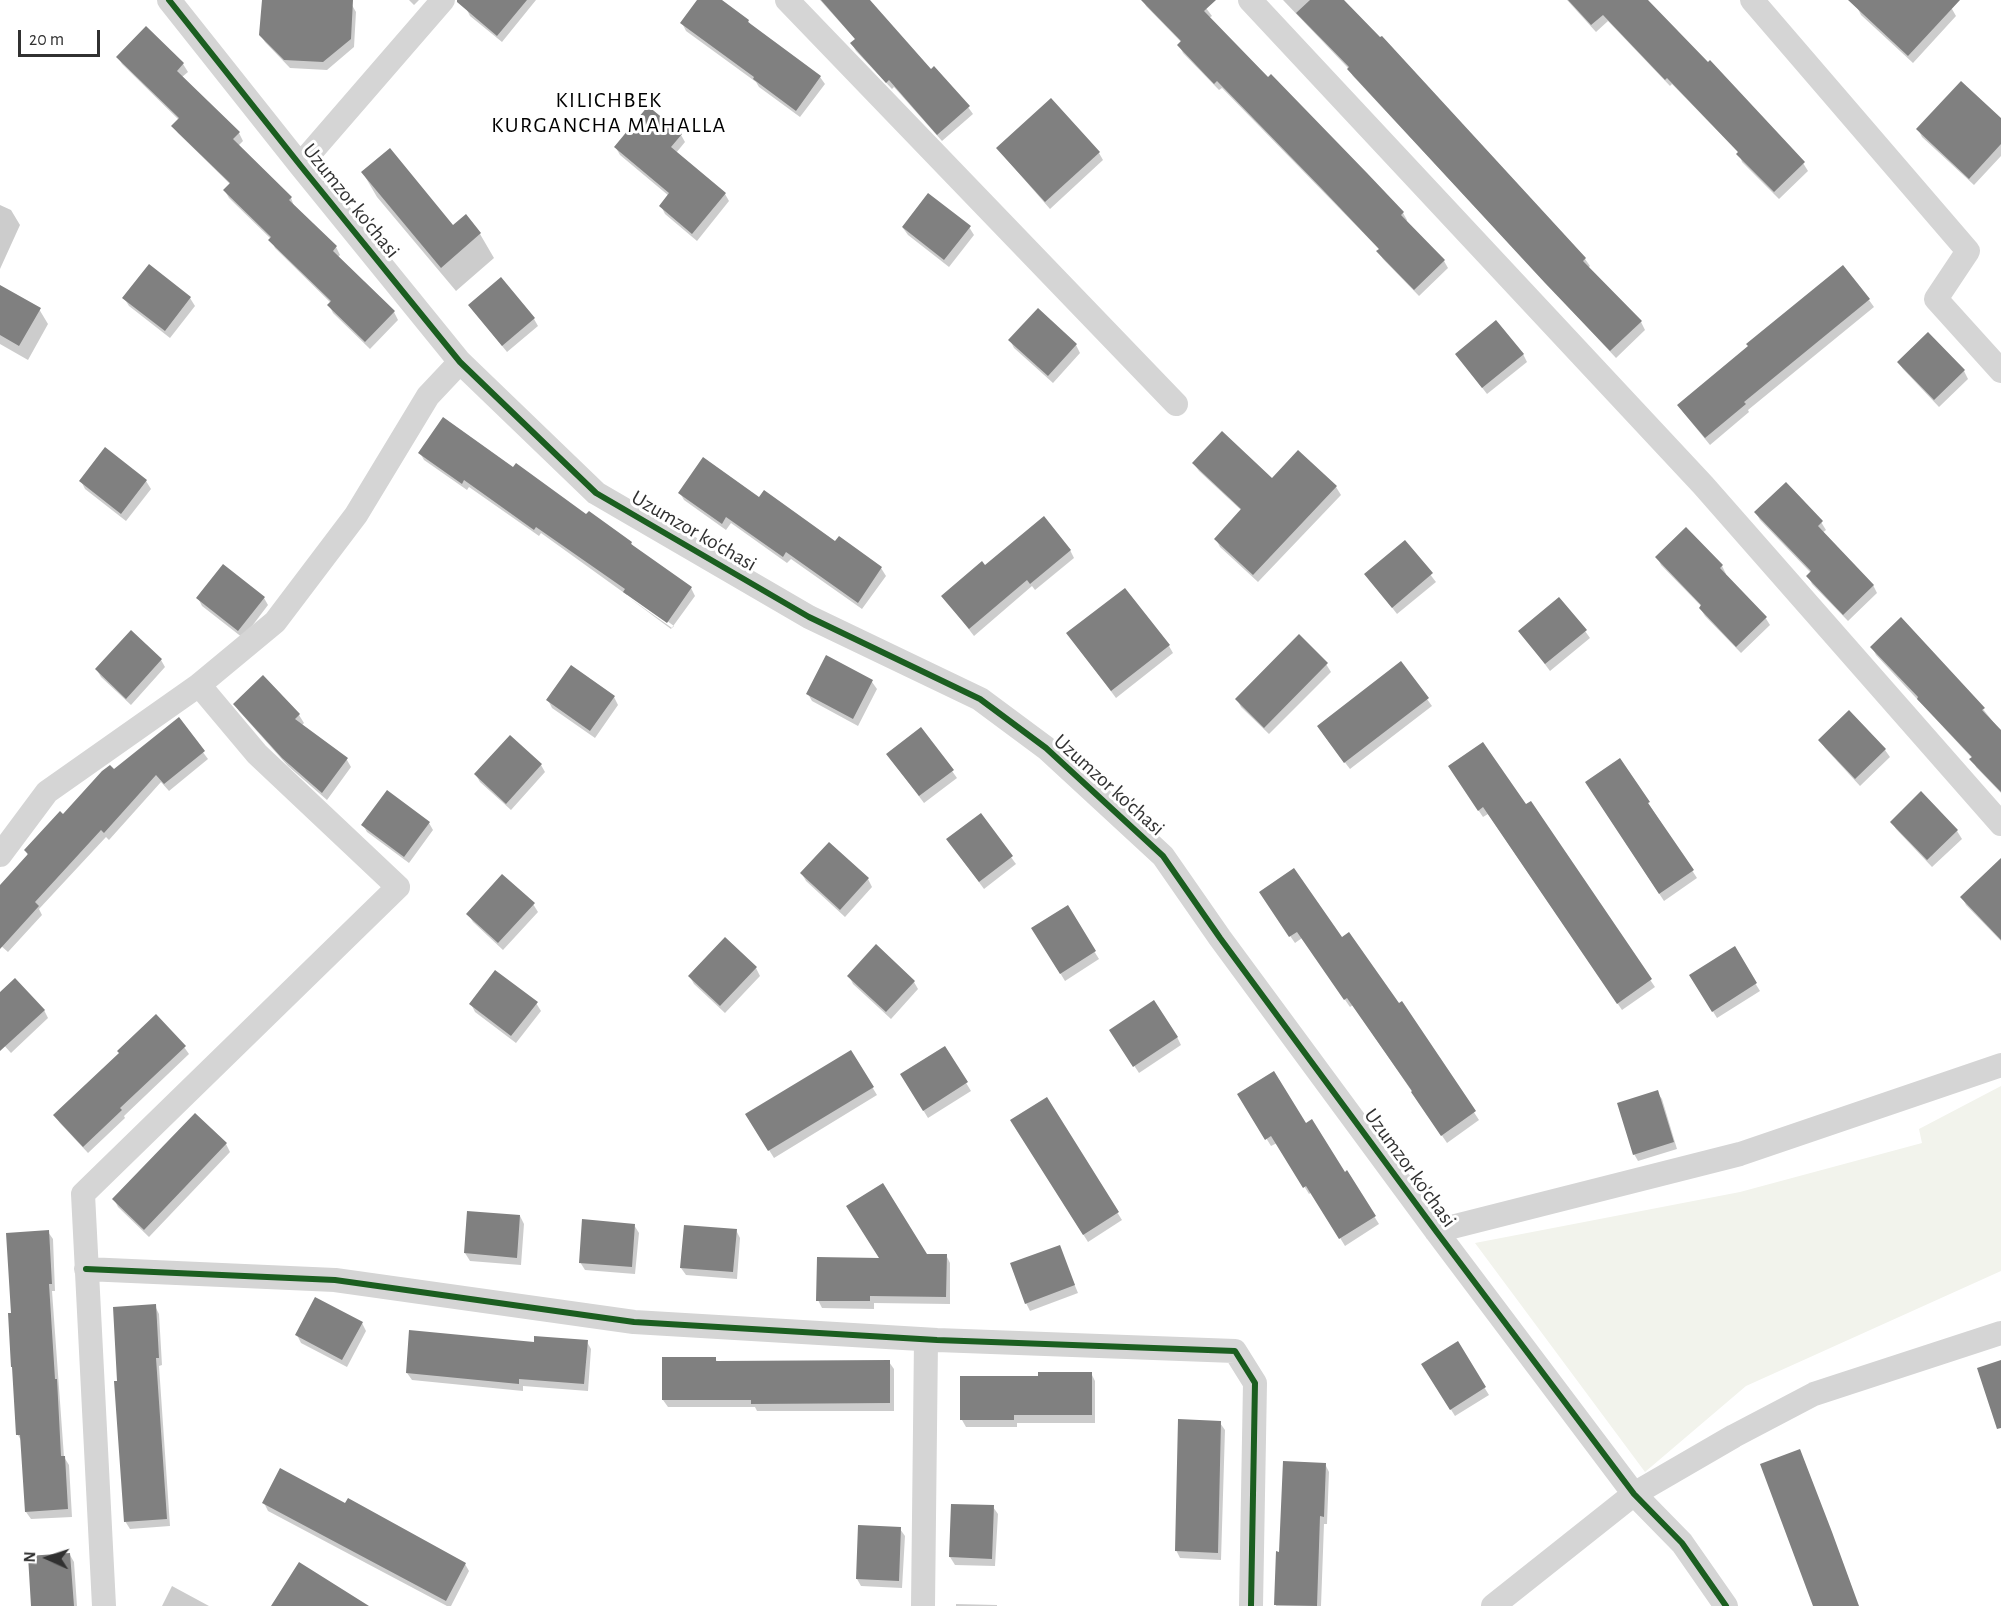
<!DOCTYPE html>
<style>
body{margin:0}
#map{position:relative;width:2001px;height:1606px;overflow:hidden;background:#fff;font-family:"Alegreya Sans",sans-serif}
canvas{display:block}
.north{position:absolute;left:18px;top:1528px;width:60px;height:60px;-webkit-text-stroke:4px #fff;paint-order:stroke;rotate:273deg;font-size:16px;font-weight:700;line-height:24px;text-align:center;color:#313131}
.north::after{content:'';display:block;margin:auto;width:21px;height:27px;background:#313131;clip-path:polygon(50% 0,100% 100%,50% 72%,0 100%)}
.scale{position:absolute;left:18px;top:30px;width:82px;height:27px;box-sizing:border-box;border:3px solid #313131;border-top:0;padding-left:8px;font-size:18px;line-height:21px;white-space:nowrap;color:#313131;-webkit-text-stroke:4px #fff;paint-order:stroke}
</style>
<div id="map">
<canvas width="2001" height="1606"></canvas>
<div class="north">N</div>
<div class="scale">20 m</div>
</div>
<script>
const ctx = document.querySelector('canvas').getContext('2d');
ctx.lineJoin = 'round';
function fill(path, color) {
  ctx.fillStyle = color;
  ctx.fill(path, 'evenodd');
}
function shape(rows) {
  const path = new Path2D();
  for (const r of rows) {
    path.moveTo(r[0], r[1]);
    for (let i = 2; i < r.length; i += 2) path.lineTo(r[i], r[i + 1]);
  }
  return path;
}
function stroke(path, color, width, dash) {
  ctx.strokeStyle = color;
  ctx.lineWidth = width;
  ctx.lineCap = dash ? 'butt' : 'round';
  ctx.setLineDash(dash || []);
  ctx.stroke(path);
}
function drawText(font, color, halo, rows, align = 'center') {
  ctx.font = font + ' "Alegreya Sans",sans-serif';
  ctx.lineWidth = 6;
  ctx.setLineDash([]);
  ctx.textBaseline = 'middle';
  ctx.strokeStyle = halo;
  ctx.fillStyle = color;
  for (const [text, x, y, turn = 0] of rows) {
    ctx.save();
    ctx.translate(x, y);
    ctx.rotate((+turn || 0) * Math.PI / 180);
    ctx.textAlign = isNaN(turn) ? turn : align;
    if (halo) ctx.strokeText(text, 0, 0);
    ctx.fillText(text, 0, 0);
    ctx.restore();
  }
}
fill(shape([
 [2001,1086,2001,1271,1746,1386,1645,1472,1475,1243,1740,1192,1922,1143,1919,1129]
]), '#f2f3ec');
fill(shape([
 [264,0,349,0,356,12,354,47,327,70,290,68,265,42,260,34],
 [409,0,419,0,414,5],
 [472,0,536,0,502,42,470,16,466,8],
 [699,0,720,0,748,21,752,26,820,77,825,84,800,117,759,87,756,82,686,31,682,23],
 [820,0,869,0,930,71,968,107,973,114,942,141,894,87,892,89,856,51,852,44,856,40],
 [1143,0,1200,0,1212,16,1209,18,1403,213,1407,220,1406,222,1444,261,1448,268,1419,296,1383,259,1378,252,1380,250,1222,88,1219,90,1183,53,1179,45,1182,43,1146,6],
 [1283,0,1342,0,1585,259,1590,266,1588,268,1641,322,1645,330,1616,358,1353,76,1348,68],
 [1567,0,1646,0,1803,163,1808,171,1779,199,1742,162,1739,153,1672,84,1670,86,1608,21,1596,32],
 [1864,0,1942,0,1952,9,1956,16,1913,63,1861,15,1857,7],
 [146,28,183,64,188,72,182,77,239,133,243,141,238,146,291,198,294,206,336,247,340,255,337,258,394,312,398,320,370,349,333,313,329,305,331,303,275,248,271,239,229,198,225,191,231,185,178,133,173,126,179,120,122,64,118,57],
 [2001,120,2001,156,1974,185,1922,137,1918,129],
 [681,135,685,142,676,153,725,194,729,201,697,241,665,214,661,206,669,196,620,155,616,148],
 [998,148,1099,153,1103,160,1050,209,1003,155],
 [363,173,453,227,466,216,480,234,494,258,456,291,377,197],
 [0,205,11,210,20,225,0,269],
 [969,227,974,235,949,267,908,235,903,228],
 [0,287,39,309,48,324,28,360,0,344],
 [124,298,190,298,195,306,170,338,129,306],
 [1869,300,1874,307,1748,410,1749,412,1710,445,1683,412,1679,405],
 [469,305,534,319,538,326,507,352],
 [1010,340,1076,345,1080,353,1053,383,1014,348],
 [1523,354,1527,362,1487,394,1457,355],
 [1898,362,1964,371,1968,379,1939,407,1903,369],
 [1298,452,1336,487,1341,495,1258,582,1220,547,1216,539,1242,511,1199,471,1194,464,1272,480],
 [420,453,513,469,631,543,635,549,691,588,695,596,671,629,628,597,672,628,674,626,627,592,627,595,541,533,539,536,469,487,467,490,424,460],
 [81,481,146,481,151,489,126,521,85,489],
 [680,493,759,499,836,543,839,538,881,568,886,576,862,609,791,559,787,563,731,523,726,530,684,500],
 [1756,513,1821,522,1826,530,1822,533,1873,585,1877,593,1848,621,1812,584,1808,576,1811,573,1760,520],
 [1686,529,1722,566,1726,574,1725,575,1765,617,1770,625,1741,653,1705,616,1700,608,1702,607,1661,565,1657,557],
 [1405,542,1436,582,1397,614,1366,574],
 [1070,550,1074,558,1035,590,1032,586,974,636,943,596,985,567],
 [198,598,264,598,268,605,243,638,202,606],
 [1520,631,1585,631,1590,638,1550,671],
 [1073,641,1169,646,1173,653,1116,698],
 [1872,647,1983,709,2001,732,2001,793,1976,767,1973,759,1876,655],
 [827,657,872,682,877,689,858,726,812,701,808,694],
 [161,660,165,667,131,705,101,677,97,670],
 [1401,663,1432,706,1350,769,1323,734],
 [1326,664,1331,672,1269,734,1241,707,1237,699],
 [263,677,299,715,304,723,301,726,347,760,351,767,327,800,288,766,239,711,235,704],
 [614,697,618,705,595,738,552,708,548,700],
 [1849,713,1885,750,1890,757,1860,786,1825,748,1820,741],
 [178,719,208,759,169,791,161,782,109,840,106,837,39,909,42,915,8,952,0,945,0,887,28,856,26,851,114,771],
 [1620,760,1697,878,1664,901,1591,790],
 [893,762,952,771,957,778,924,803],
 [541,765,545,772,511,810,480,782,476,775],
 [1454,774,1525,806,1530,803,1655,987,1622,1010,1488,814,1483,817],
 [1921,794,1957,831,1962,839,1932,867,1896,829,1892,822],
 [980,815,1016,864,984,889,953,847],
 [429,823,433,830,409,863,367,832,363,825],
 [802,874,868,879,872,887,845,917,806,881],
 [2001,879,2001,941,1966,905,1962,897],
 [1265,900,1341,939,1399,1005,1402,1003,1479,1120,1447,1143,1353,1005,1350,1007,1302,938,1295,943],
 [533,904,538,912,503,950,473,922,468,914],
 [1067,908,1099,959,1065,981,1033,929],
 [1734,949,1760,991,1717,1018,1691,976],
 [756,968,760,976,725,1013,694,984,690,977],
 [849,976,914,982,918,989,891,1019,853,984],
 [0,994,44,1010,48,1018,11,1053,2,1043,0,1045],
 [536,1003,541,1011,516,1043,475,1012,471,1004],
 [1177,1037,1181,1045,1139,1073,1116,1038],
 [184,1047,189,1054,124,1116,125,1118,88,1153,60,1123,55,1116,121,1054],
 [945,1048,971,1091,928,1118,902,1075],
 [851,1052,877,1095,774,1158,747,1115],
 [1657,1092,1662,1099,1677,1149,1638,1161,1634,1154],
 [1239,1094,1306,1125,1344,1174,1347,1173,1379,1224,1345,1246,1312,1192,1309,1194,1277,1143,1271,1146],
 [1046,1099,1122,1220,1088,1242,1016,1128],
 [195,1115,226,1144,230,1152,149,1237,118,1207,114,1199],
 [468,1212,520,1216,524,1224,521,1265,470,1261,465,1253],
 [634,1225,639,1233,635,1274,585,1270,580,1262],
 [736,1230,740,1238,737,1279,686,1275,681,1268],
 [48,1232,53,1239,55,1291,52,1291,64,1457,69,1465,72,1517,31,1519,26,1512,22,1442,18,1435,12,1314],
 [1059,1247,1078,1293,1030,1311,1026,1303],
 [926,1255,946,1255,950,1263,950,1304,874,1303,874,1309,822,1308,818,1300,881,1260],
 [155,1306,159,1314,162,1365,159,1366,170,1526,130,1529,125,1521,119,1383],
 [362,1323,366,1331,347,1367,301,1343,297,1335],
 [587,1342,591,1349,588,1391,523,1386,523,1391,412,1380,407,1373,535,1344],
 [1457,1343,1489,1395,1455,1416,1423,1365],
 [715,1358,717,1362,889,1362,894,1369,894,1411,757,1411,755,1407,668,1407,663,1400],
 [1091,1373,1095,1381,1095,1423,1017,1423,1017,1427,966,1427,962,1420,1040,1378],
 [1220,1423,1225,1430,1221,1560,1180,1558,1176,1550],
 [1325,1464,1329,1472,1327,1524,1324,1524,1321,1606,1276,1606,1281,1553],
 [264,1503,346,1505,465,1564,469,1571,451,1606,447,1606,268,1511],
 [993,1507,998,1514,995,1566,955,1565,950,1557],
 [900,1529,905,1536,902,1588,861,1586,857,1579],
 [70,1555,74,1562,77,1606,32,1606],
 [172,1586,209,1606,162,1606],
 [956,1604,997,1605,997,1606,956,1606]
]), '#0003');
fill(shape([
 [262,0,353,0,351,39,323,62,284,60,259,35],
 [457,0,527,0,497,36,457,2],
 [697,0,722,0,749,20,748,22,821,76,796,111,753,79,754,77,680,23],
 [821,0,870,0,931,69,934,66,970,106,937,135,889,80,886,83,850,43,855,39],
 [1141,0,1216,0,1204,11,1268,77,1271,74,1367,173,1404,212,1401,215,1445,260,1414,290,1376,251,1379,249,1323,190,1217,81,1214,84,1177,45,1181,41],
 [1310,0,1344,0,1380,37,1382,36,1586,258,1583,261,1642,321,1610,351,1545,283,1347,69,1349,67,1296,13],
 [1568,0,1648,0,1708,62,1710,60,1805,162,1774,192,1736,154,1738,152,1667,78,1665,80,1603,15,1591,25],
 [1848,0,1960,0,1908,56],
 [146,26,184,63,177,71,240,132,233,139,292,197,289,200,337,246,333,251,395,311,365,342,327,305,331,301,268,240,271,237,223,190,230,183,171,126,179,118,116,57],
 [1961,81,2001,118,2001,144,1969,179,1916,129],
 [1051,98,1100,152,1045,202,996,148],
 [648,106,682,134,671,147,726,193,692,234,659,206,669,193,614,147],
 [390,148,453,225,466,214,481,233,441,268,361,172],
 [928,193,971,226,944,260,902,227],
 [149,264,191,297,165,331,122,298],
 [1843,265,1870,299,1744,402,1746,404,1705,438,1677,405,1748,346,1746,344],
 [501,277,535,318,502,346,468,305],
 [0,285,41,308,19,346,0,335],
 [1038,308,1077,344,1048,376,1008,340],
 [1496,320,1524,354,1482,388,1455,354],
 [1928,332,1965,370,1934,400,1897,362],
 [443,417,513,467,516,463,586,514,589,511,632,542,631,544,692,587,667,623,623,592,625,589,536,527,534,530,464,480,462,484,418,453],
 [1222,431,1272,478,1298,450,1337,486,1253,575,1214,539,1241,509,1192,463],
 [105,447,147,480,121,514,79,481],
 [703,457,759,497,764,490,835,541,839,536,882,567,858,603,786,552,783,557,726,517,722,524,678,493],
 [1786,482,1823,521,1818,526,1874,585,1843,615,1806,576,1811,571,1754,512],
 [1044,516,1071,550,1030,584,1027,580,969,629,941,596,982,561,985,565],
 [1686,527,1723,565,1720,568,1767,617,1736,647,1699,608,1701,605,1655,557],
 [1405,540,1433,573,1392,608,1364,574],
 [223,564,265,597,238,631,196,598],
 [1125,588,1170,645,1111,691,1066,633],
 [1559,597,1587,630,1545,664,1518,631],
 [1901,617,1985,708,1982,710,2001,730,2001,792,1969,759,1972,757,1917,699,1918,697,1870,647],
 [131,630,162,659,126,699,95,669],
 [1299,634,1328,663,1264,728,1235,699],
 [826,655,873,680,853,719,806,694],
 [1401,661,1429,698,1344,763,1317,726],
 [571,665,615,696,590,731,546,700],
 [263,675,300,714,295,719,348,758,322,793,282,758,233,704],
 [1849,710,1886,749,1855,779,1818,740],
 [179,717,205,751,164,784,156,775,104,833,101,830,35,902,39,906,0,949,0,885,28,854,24,850,60,811,63,814,102,771,110,765,114,769],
 [921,727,954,770,919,796,886,754],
 [510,735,542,764,506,804,474,774],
 [1483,742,1526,804,1531,801,1652,979,1617,1004,1483,807,1478,811,1448,766],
 [1620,758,1650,802,1648,803,1694,870,1659,894,1585,782],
 [387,790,430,822,404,857,361,825],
 [1921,791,1958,830,1927,860,1890,822],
 [981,813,1013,856,979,882,946,839],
 [829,842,869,878,840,910,800,873],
 [2001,858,2001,940,1960,897],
 [1294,868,1342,937,1349,932,1399,1003,1402,1001,1476,1111,1441,1136,1411,1092,1412,1091,1347,998,1344,1000,1297,932,1289,937,1259,892],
 [502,874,535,903,498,943,466,914],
 [1068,905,1096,951,1060,974,1031,928],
 [725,937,757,967,720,1006,688,976],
 [876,944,915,981,886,1012,847,976],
 [1735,946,1757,983,1712,1012,1689,975],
 [495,970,538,1002,511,1036,469,1004],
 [15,978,45,1010,0,1051,0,992],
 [1154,1000,1178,1037,1133,1067,1109,1030],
 [156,1014,186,1046,120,1108,122,1110,83,1147,53,1115,119,1053,117,1051],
 [945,1046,968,1082,923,1111,900,1074],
 [851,1050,874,1087,768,1151,745,1114],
 [1274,1071,1306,1123,1312,1119,1345,1172,1347,1170,1376,1216,1339,1239,1306,1186,1303,1188,1271,1136,1265,1140,1237,1094],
 [1658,1090,1674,1142,1633,1155,1617,1103],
 [1047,1097,1119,1212,1083,1235,1010,1120],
 [195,1113,227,1143,144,1230,112,1199],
 [883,1183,927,1254,947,1254,946,1297,870,1296,870,1301,816,1301,817,1257,879,1258,846,1206],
 [467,1211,520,1215,517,1258,464,1253],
 [582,1219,635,1224,632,1267,579,1263],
 [684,1225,737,1229,733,1272,680,1268],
 [49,1230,52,1284,49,1284,55,1379,57,1379,61,1456,65,1456,68,1509,25,1512,20,1435,16,1435,12,1367,11,1367,8,1313,11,1313,6,1233],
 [1060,1245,1075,1285,1025,1304,1010,1263],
 [315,1297,363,1322,342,1360,295,1335],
 [156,1304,159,1358,156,1358,167,1519,124,1522,114,1381,117,1381,113,1307],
 [409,1330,534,1342,534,1336,588,1340,584,1384,519,1379,519,1384,406,1373],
 [1458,1341,1486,1387,1450,1410,1421,1364],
 [662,1357,716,1357,716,1361,890,1360,890,1403,751,1404,751,1400,662,1400],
 [2001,1360,2001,1428,1997,1429,1977,1368],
 [1038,1372,1092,1372,1092,1415,1014,1415,1014,1420,960,1420,960,1376,1038,1376],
 [1178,1419,1221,1421,1218,1553,1175,1551],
 [1800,1449,1832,1532,1859,1606,1813,1606,1760,1464],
 [1283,1461,1326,1463,1324,1517,1320,1516,1317,1606,1274,1605,1276,1551,1279,1552],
 [280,1468,345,1503,348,1498,466,1563,446,1601,262,1503],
 [951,1504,994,1505,992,1559,949,1557],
 [858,1525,901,1527,899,1581,856,1579],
 [70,1553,74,1606,31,1606,28,1556],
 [299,1562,369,1606,271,1606]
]), '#808080');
stroke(shape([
 [169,0,300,165,460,362,596,493,809,617,980,699,1046,748,1163,856,1220,938,1436,1231,1634,1494,1682,1543,1726,1606],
 [787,0,1176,404],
 [1250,0,1703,485,2001,824],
 [1752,0,1968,251,1936,299,2001,371],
 [300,165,443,0],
 [0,855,47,792,199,685,275,622,356,515,428,396,460,362],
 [1436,1231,1740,1154,2001,1065],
 [86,1269,335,1280,634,1322,937,1340,1235,1351,1255,1383,1251,1606],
 [104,1606,83,1194,398,887,257,754,199,685],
 [923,1606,926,1340],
 [1493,1606,1634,1494,1734,1436,1814,1394,2001,1333]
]), '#d5d5d5', 24);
stroke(shape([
 [169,0,300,165,460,362,596,493,809,617,980,699,1046,748,1163,856,1220,938,1436,1231,1634,1494,1682,1543,1726,1606],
 [86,1269,335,1280,634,1322,937,1340,1235,1351,1255,1383,1251,1606]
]), '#1b5e20', 6);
drawText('21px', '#313131', '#fff', [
 ["Uzumzor ko'chasi",351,201,51],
 ["Uzumzor ko'chasi",694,531,30],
 ["Uzumzor ko'chasi",1109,785,42],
 ["Uzumzor ko'chasi",1410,1168,54]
]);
ctx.letterSpacing = '1.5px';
drawText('22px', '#000', '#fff', [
 ["KILICHBEK",609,100],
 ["KURGANCHA MAHALLA",609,125]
]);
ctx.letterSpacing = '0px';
</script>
